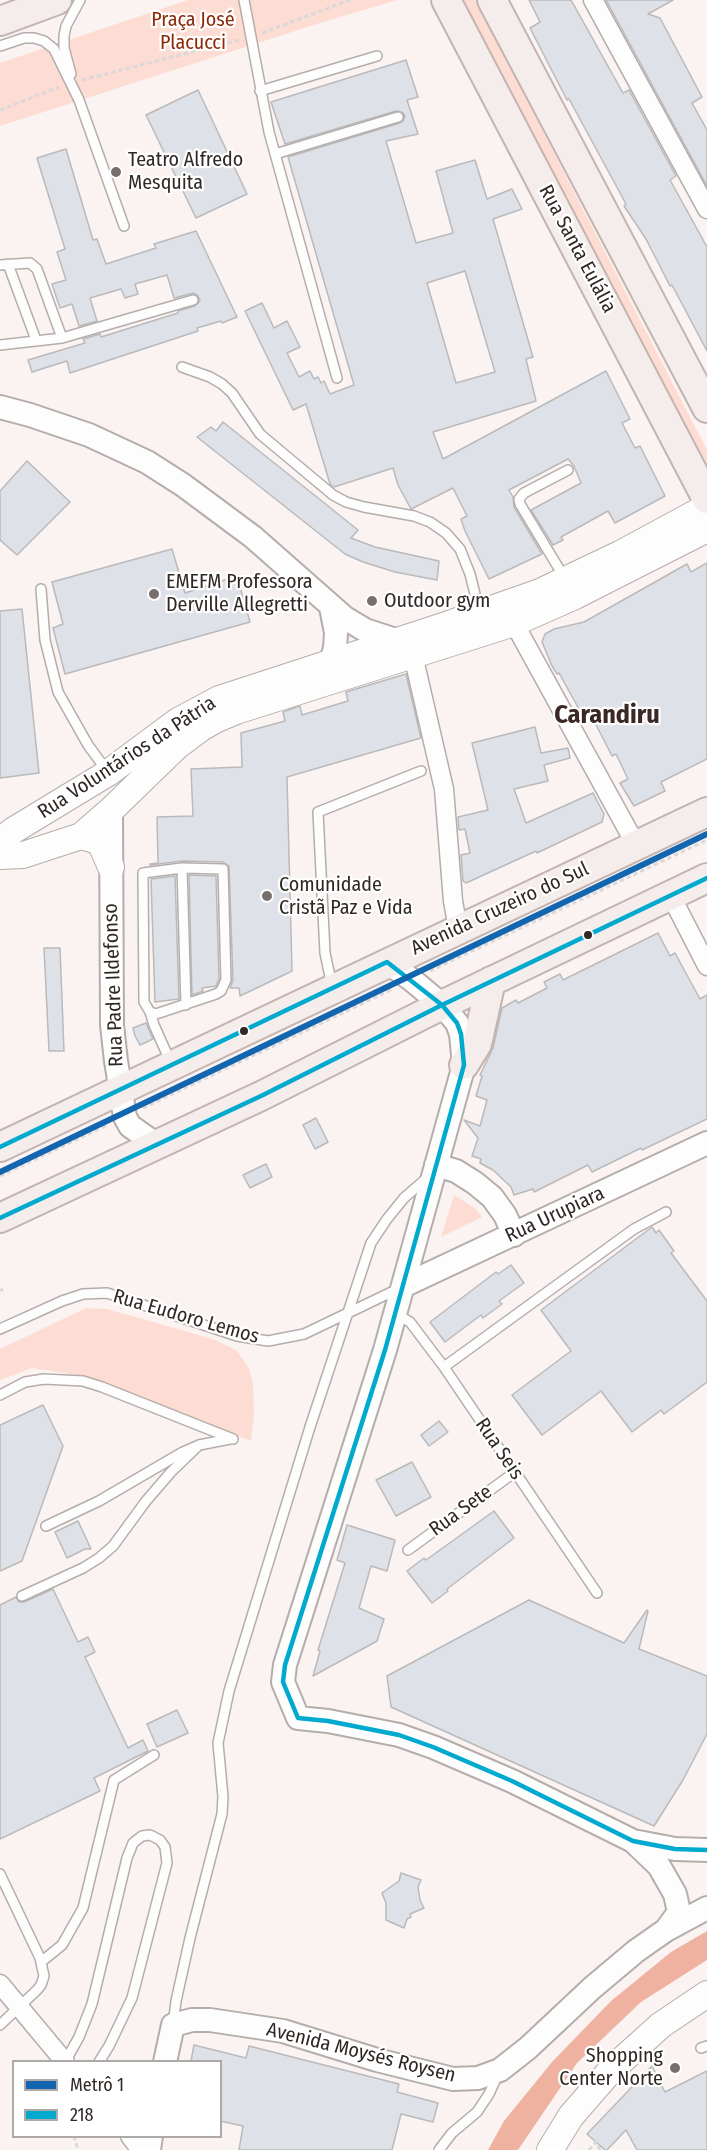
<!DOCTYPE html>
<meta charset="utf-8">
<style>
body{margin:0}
#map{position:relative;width:707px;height:2150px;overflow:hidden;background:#fbf3f1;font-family:"Fira Sans Condensed",sans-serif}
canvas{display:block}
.legend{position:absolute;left:12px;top:2060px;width:210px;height:78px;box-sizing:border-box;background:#fff;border:2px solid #aca9a8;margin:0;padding:8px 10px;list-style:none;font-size:18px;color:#302825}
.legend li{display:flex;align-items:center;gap:12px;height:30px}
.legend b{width:30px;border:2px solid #aca9a8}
</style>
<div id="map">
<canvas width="707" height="2150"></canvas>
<ul class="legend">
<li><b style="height:8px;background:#1266af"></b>Metrô 1</li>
<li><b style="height:8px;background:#00a9ce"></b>218</li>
</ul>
</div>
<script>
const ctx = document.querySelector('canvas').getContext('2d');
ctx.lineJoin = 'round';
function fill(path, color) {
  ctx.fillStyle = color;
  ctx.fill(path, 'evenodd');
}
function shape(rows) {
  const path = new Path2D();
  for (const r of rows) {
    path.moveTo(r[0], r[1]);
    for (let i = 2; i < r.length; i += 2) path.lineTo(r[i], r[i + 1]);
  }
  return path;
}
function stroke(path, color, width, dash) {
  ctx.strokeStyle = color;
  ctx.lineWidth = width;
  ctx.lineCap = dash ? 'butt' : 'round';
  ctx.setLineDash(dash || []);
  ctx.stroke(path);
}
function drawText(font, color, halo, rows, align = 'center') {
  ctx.font = font + ' "Fira Sans Condensed",sans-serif';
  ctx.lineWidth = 4.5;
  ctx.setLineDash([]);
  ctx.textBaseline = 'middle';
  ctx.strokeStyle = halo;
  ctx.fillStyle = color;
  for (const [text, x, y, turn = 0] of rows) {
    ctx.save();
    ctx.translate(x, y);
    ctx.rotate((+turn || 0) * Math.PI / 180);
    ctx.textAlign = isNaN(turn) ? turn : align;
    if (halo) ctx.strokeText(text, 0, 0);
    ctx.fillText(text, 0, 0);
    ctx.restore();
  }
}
fill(shape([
 [188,0,397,0,320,23,0,126,0,63],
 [460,0,475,0,707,450,707,471],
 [454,1195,475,1208,482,1217,441,1237],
 [86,1308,107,1309,178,1329,215,1340,236,1350,249,1368,253,1383,254,1415,251,1441,84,1376,32,1368,0,1380,0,1349]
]), '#fdddd3');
fill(shape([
 [707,1931,707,1960,641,2002,577,2063,518,2150,488,2150,504,2121,552,2062,611,2001,671,1952]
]), '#efb2a0');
const building = shape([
 [529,0,571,0,623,93,629,90,676,176,670,180,707,247,707,351,672,285,670,286,646,239,624,206,626,204,569,99,567,100,530,28,540,22,529,0],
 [606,0,673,0,648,14,660,18,702,97,692,103,707,130,707,186,606,0],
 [406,60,418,97,407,100,418,134,386,141,416,243,453,233,436,171,475,160,487,199,512,189,522,209,493,219,533,357,526,359,536,401,433,432,443,459,606,371,630,419,622,423,635,448,640,446,665,496,615,523,608,511,561,537,563,540,553,545,531,510,581,483,574,466,568,459,509,490,513,497,514,507,542,554,489,579,465,531,461,519,467,516,453,488,411,509,398,485,393,468,334,487,330,484,306,404,293,410,245,311,262,303,274,328,287,321,300,347,287,353,299,377,310,371,314,379,318,377,321,383,324,381,330,394,354,385,288,157,400,123,403,121,405,116,402,112,396,111,285,144,271,102,406,60],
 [465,271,495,372,456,383,427,283,465,271],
 [198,90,247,194,196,218,146,115,198,90],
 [66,149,93,240,97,239,106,264,156,248,154,244,196,231,237,317,222,323,221,321,197,328,198,331,70,373,67,361,32,372,28,360,85,343,83,339,100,334,101,337,178,313,178,311,195,306,200,301,198,296,194,293,174,298,167,275,135,284,138,294,125,298,121,289,90,298,97,321,79,326,72,304,60,308,52,284,66,280,57,252,65,249,37,158,66,149],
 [223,422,358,530,351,538,375,547,439,561,437,580,395,572,363,562,345,554,197,437,211,427,216,431,223,422],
 [27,461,70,502,17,555,0,540,0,491,27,461],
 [172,549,185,593,237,576,250,622,65,674,53,628,63,624,52,582,172,549],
 [707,563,707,759,661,782,665,791,634,806,620,783,628,779,616,754,612,756,592,717,585,720,559,673,557,674,552,666,542,642,545,634,554,629,584,622,687,564,691,572,707,563],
 [22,609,39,773,0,778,0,611,22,609],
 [406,674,421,738,287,777,292,971,240,996,239,988,230,988,233,980,229,866,223,862,182,861,150,865,150,864,158,863,157,817,193,816,191,769,242,767,241,733,285,721,283,712,300,706,302,715,348,701,346,692,406,674],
 [535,727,541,753,568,748,570,758,544,765,548,781,514,789,526,823,593,793,604,814,602,822,537,853,536,851,466,883,463,881,461,855,470,853,465,829,459,830,458,817,488,810,472,743,535,727],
 [189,875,216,876,219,979,216,986,202,988,203,991,192,995,189,875],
 [175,876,179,999,155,1002,151,879,175,876],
 [658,933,670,956,675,953,700,999,707,995,707,1119,642,1150,641,1148,592,1172,588,1165,534,1192,533,1189,514,1195,511,1187,493,1170,480,1163,481,1159,472,1156,478,1138,464,1120,480,1126,487,1100,476,1096,482,1076,480,1075,493,1048,502,1008,516,1000,518,1003,547,988,544,982,560,974,563,980,658,933],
 [44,948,60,948,64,1051,49,1051,44,948],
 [146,1023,153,1039,140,1045,135,1036,133,1028,146,1023],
 [316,1118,328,1142,315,1149,303,1125,316,1118],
 [266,1164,272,1177,250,1188,243,1175,266,1164],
 [652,1227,656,1233,659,1230,674,1251,671,1253,707,1301,707,1382,664,1414,661,1410,632,1432,601,1391,542,1435,512,1395,571,1351,541,1310,652,1227],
 [511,1265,524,1283,499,1301,502,1304,483,1318,481,1315,445,1342,430,1322,496,1272,498,1274,511,1265],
 [43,1405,63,1446,22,1561,0,1571,0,1425,43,1405],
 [439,1421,448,1432,429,1446,421,1435,439,1421],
 [412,1462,431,1497,396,1516,376,1480,412,1462],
 [494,1511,514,1538,447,1589,448,1591,432,1603,407,1571,424,1558,426,1560,494,1511],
 [78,1521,91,1549,85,1549,67,1558,55,1532,78,1521],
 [347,1525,395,1540,387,1571,371,1566,359,1608,384,1619,377,1641,313,1676,320,1651,318,1650,345,1563,337,1560,347,1525],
 [53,1589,78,1642,88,1637,95,1652,85,1657,128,1748,143,1740,148,1751,94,1778,100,1791,0,1839,0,1605,16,1597,19,1602,24,1602,53,1589],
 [529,1600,624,1643,647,1610,648,1611,639,1649,707,1676,707,1734,683,1780,654,1826,391,1707,387,1676,529,1600],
 [177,1710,188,1733,157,1747,147,1724,177,1710],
 [401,1873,421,1880,418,1887,420,1900,424,1908,410,1914,411,1917,407,1919,404,1928,386,1920,386,1903,382,1893,399,1881,401,1873],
 [194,2045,246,2058,249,2046,399,2084,397,2092,438,2103,433,2122,401,2114,392,2150,239,2150,243,2126,220,2121,220,2061,191,2061,194,2045],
 [652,2066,665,2092,707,2071,707,2150,637,2150,626,2130,607,2150,605,2150,587,2134,652,2066]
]);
fill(building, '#dee2e8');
stroke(building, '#bab9bb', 1.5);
const service = shape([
 [244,0,269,132,337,378],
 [0,46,24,38,34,38,44,41,54,49,79,100,124,226],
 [71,74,64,48,64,36,66,26,80,0],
 [260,91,377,56],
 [275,154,398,117],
 [8,264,36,340],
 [0,265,30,263,37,269,62,338],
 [0,345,62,338,193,300],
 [182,367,210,377,222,384,232,393,260,434,333,495,346,502,364,507,414,516,430,522,446,533,460,549,470,574,479,610],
 [564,577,520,504,519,499,524,493,568,470],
 [41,589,45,640,58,692,88,745,107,771],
 [182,868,223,869,226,980,221,991,216,994,156,1014,150,1012,144,1002,143,873,182,868],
 [182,868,186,1005],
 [332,986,325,953,318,812,421,771],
 [150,1012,154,1025,171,1063],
 [396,1314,410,1322,444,1367,597,1593],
 [0,1329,62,1301,83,1294,107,1293,237,1336,268,1341,304,1334,398,1289],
 [444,1367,634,1229,666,1212],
 [0,1395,25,1382,44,1379,83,1381,102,1387,233,1439],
 [46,1526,99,1501,183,1452,199,1445,230,1439],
 [408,1550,515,1472],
 [22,1596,83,1568,99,1558,113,1546,146,1501,171,1472,199,1445],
 [0,1874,40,1958,44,1976,41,1985,37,1990,0,2025],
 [41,1962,62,1945,83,1908,114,1780,154,1755],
 [173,2025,176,2001,190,1938,222,1814,223,1797,218,1743,229,1691,310,1427,371,1243,387,1219,404,1198,427,1178],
 [701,2048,707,2046],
 [65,2062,79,2037,92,2004,127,1858,133,1843,142,1836,150,1835,160,1840,165,1847,167,1863,132,1998,109,2046,99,2062],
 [439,2150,452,2133,477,2112,489,2094,498,2074]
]);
const minor = shape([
 [593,0,707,209],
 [514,623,636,845],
 [413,655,444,789,453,901,458,929],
 [671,896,707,966],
 [0,1984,65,2062],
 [130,2136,141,2150]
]);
const tertiary = shape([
 [0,407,30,415,89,435,147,462,183,485,253,537,345,618,365,630,396,640,404,646],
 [331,662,335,648,336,633,331,607],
 [111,810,112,1025,116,1061,125,1117,130,1126,157,1145],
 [387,962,412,980,442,1005,457,1023,461,1034,464,1065,385,1350,285,1665,283,1682,298,1718,328,1721,399,1735,433,1747,512,1781,633,1841,675,1849,707,1850],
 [436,1165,456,1171,475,1183,492,1197,505,1215,514,1235],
 [403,1286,707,1143],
 [633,1841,659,1866,675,1894,679,1912,666,1930],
 [165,2062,173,2025,192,2020,210,2020,283,2031,377,2060,453,2079,478,2078,500,2070,528,2048,592,1988,636,1951,666,1930,707,1908],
 [149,2150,151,2136]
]);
const secondary = shape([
 [81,836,95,840,101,844,111,867],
 [0,841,14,830,108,773,178,721,219,699,446,625,540,592,620,554,707,507],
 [0,856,23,855,81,836,111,810,177,746,201,728,217,719,236,711,514,623,575,596,707,529],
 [550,2150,571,2116,611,2070,661,2025,707,1994]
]);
const primary = shape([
 [446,0,707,499],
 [492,0,707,408],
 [0,21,57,0],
 [464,1065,477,1044,491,981],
 [0,1147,707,812],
 [0,1218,261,1096,442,1005,707,878]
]);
stroke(service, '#b4adaa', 12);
stroke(minor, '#b4adaa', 21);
stroke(tertiary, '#b4adaa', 26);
stroke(secondary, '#b4adaa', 28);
stroke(primary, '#c3b4b0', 32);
stroke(shape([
 [262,33,350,0],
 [82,80,239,40],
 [0,110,59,87],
 [430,971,707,840],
 [143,1108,391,990],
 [0,1176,107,1125],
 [0,1291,3,1289],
 [74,2136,78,2150],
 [589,2150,596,2142,600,2150]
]), '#dad8d8', 3, [4.5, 3]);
stroke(service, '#fefdfd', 9);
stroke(minor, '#fefdfd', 18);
stroke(tertiary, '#fefdfd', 22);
stroke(secondary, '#fefdfd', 26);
stroke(primary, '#f4edeb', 28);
stroke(shape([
 [0,1147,387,962,442,1005,457,1023,461,1034,464,1065,385,1350,285,1665,283,1682,298,1718,328,1721,399,1735,433,1747,512,1781,633,1841,675,1849,707,1850],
 [0,1218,261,1096,442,1005,707,878]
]), '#00a9ce', 4.5);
stroke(shape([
 [0,1172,707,834]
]), '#1266af', 6);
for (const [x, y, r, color] of [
 [116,172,6,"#776f6c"],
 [154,594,6,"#776f6c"],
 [372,601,6,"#776f6c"],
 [267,896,6,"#776f6c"],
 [588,935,5,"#302825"],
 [244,1031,5,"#302825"],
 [675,2068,6,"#776f6c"]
]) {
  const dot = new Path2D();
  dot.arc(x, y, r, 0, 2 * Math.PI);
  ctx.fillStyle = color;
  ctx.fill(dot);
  stroke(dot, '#fff', 2);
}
drawText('20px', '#8a2a08', '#fff', [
 ["Praça José",193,20],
 ["Placucci",193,43]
]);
drawText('20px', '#302825', '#fff', [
 ["Teatro Alfredo",128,160],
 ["Mesquita",128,183],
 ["EMEFM Professora",166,582],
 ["Derville Allegretti",166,605],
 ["Outdoor gym",384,601],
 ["Comunidade",279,885],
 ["Cristã Paz e Vida",279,908],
 ["Shopping",663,2056,"right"],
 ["Center Norte",663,2079,"right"]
], 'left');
drawText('20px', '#302825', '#fff', [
 ["Rua Santa Eulália",577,249,62],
 ["Rua Voluntários da Pátria",127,758,-33],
 ["Avenida Cruzeiro do Sul",500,909,-25],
 ["Rua Padre Ildefonso",114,985,-92],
 ["Rua Urupiara",555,1215,-25],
 ["Rua Eudoro Lemos",186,1317,16],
 ["Rua Seis",499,1449,56],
 ["Rua Sete",461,1511,-36],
 ["Avenida Moysés Roysen",361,2053,14]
]);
drawText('bold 26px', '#392823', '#fff', [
 ["Carandiru",607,716]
]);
</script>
